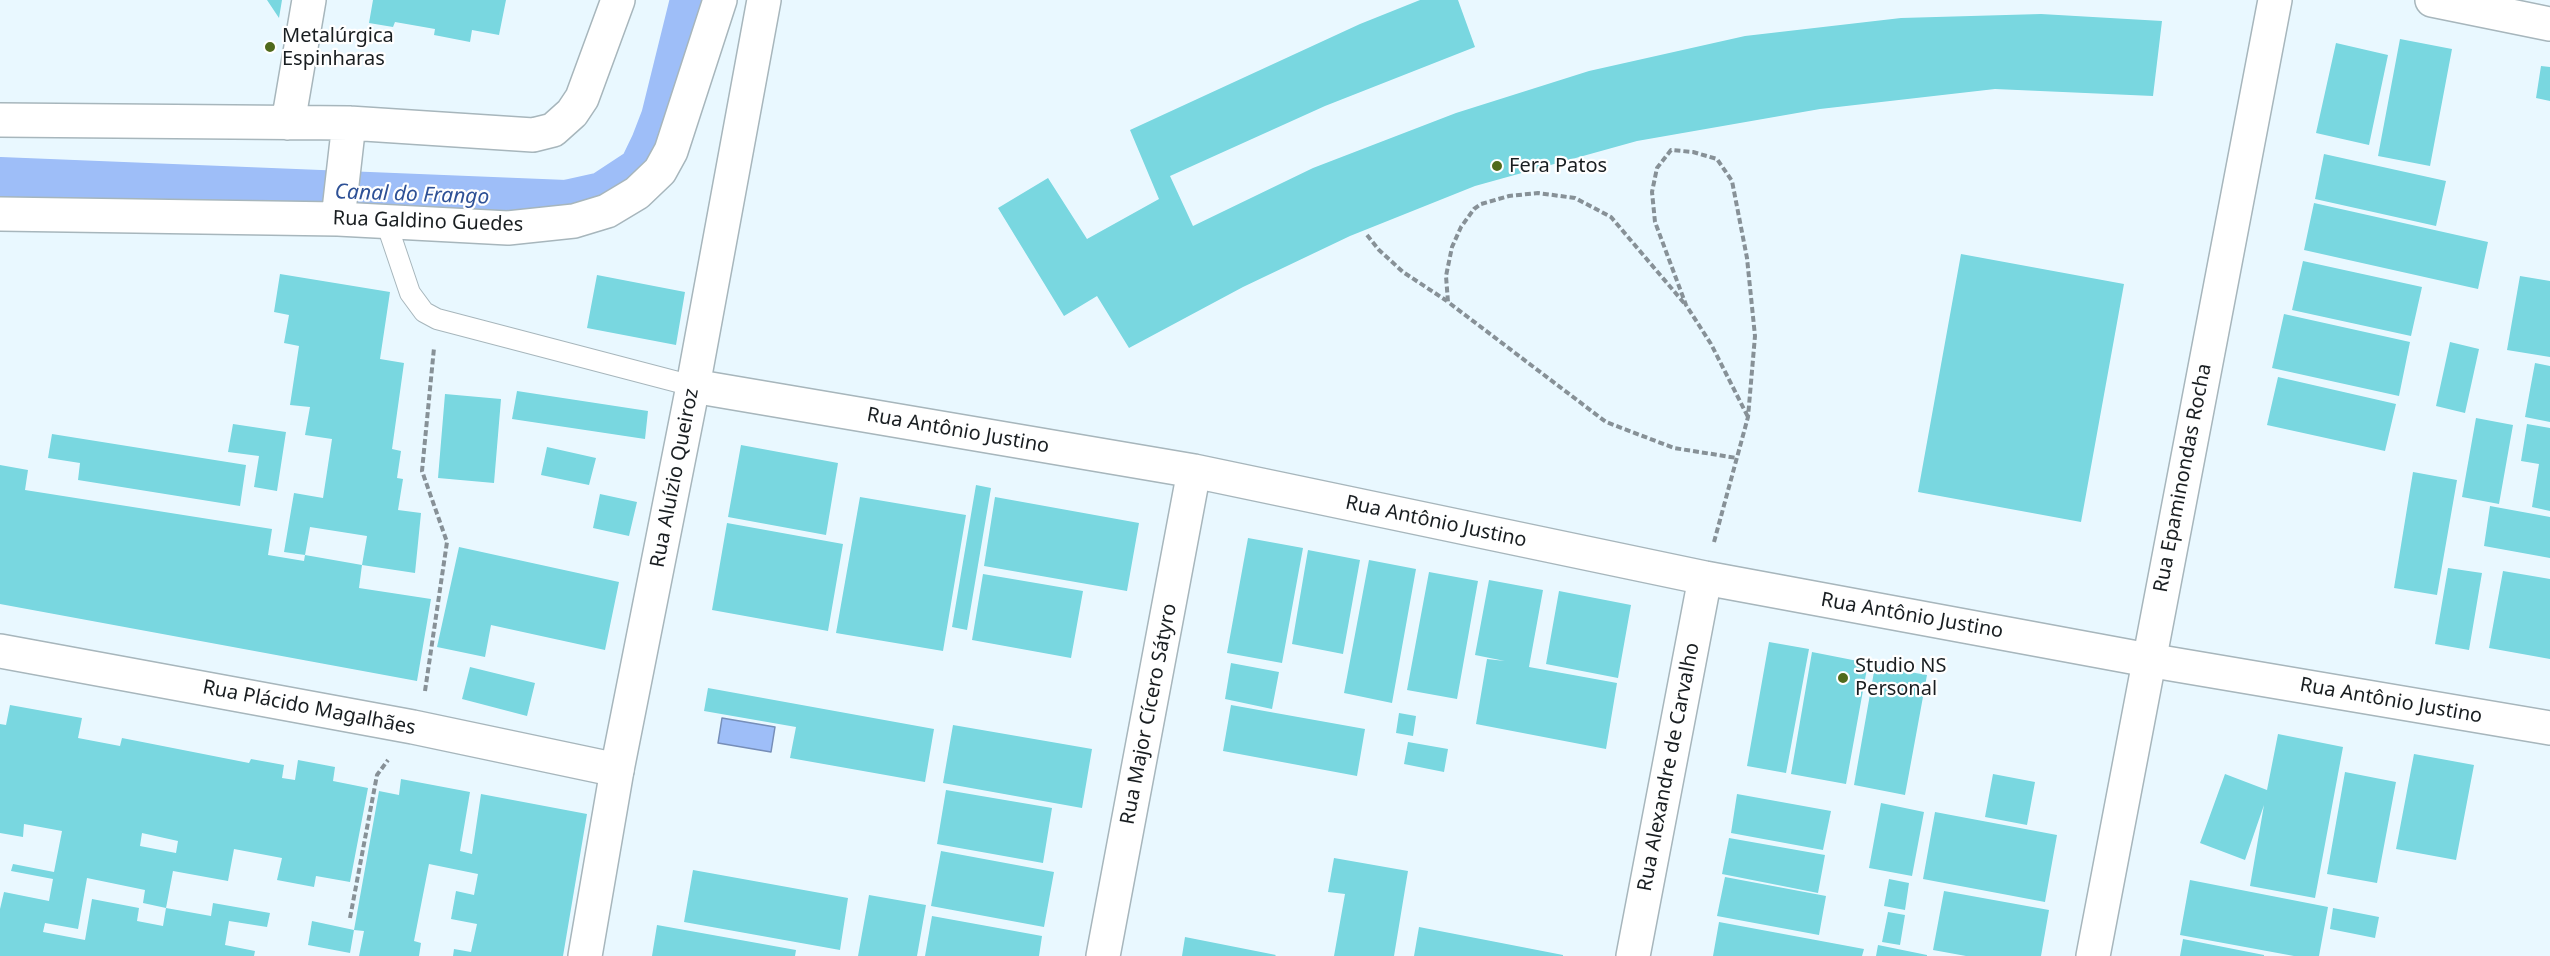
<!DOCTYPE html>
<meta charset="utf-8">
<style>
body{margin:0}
canvas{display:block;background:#e9f8ff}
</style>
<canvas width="2550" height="956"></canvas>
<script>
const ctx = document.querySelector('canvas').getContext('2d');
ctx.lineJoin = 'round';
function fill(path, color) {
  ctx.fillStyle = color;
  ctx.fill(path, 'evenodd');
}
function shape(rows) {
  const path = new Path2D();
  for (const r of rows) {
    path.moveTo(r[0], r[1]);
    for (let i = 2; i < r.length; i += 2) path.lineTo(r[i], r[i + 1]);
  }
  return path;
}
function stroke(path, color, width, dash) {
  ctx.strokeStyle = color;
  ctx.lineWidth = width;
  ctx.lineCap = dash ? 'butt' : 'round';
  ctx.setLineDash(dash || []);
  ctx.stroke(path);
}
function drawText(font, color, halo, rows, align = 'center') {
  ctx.font = font + ' "Noto Sans",sans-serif';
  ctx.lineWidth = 4.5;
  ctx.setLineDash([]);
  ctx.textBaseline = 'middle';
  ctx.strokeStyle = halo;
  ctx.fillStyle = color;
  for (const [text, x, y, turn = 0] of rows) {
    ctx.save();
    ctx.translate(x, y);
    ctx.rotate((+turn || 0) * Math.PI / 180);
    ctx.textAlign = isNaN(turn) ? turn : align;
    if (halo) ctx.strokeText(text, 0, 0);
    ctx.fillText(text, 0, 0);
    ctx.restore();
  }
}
const water = shape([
 [722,718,775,727,771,752,718,743,722,718]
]);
fill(water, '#9ebef8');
stroke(water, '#768eb8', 1.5);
stroke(shape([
 [0,178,566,201,602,193,640,168,652,143,662,117,691,0]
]), '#9ebef8', 42);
fill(shape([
 [267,0,282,0,279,18],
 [373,0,506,0,499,35,472,30,470,42,434,35,435,29,395,22,393,27,369,23],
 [1420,0,1458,0,1475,47,1325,106,1170,176,1193,226,1313,168,1456,113,1589,71,1745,36,1901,18,2041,14,2162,21,2153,96,1995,89,1820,109,1637,141,1475,186,1350,236,1243,287,1129,348,1097,296,1064,316,998,208,1048,178,1087,239,1159,199,1130,130,1360,24],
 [2400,39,2452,49,2430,166,2378,156],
 [2336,43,2388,55,2369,145,2316,133],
 [2541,66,2550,67,2550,101,2536,98],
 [2324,154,2446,181,2436,226,2315,199],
 [2314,203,2488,242,2478,289,2304,250],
 [1961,254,2124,284,2081,522,1918,492],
 [2303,261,2422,287,2411,336,2292,310],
 [280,274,390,292,380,359,404,363,392,449,401,451,397,478,403,479,398,510,421,513,415,573,362,565,367,536,310,527,305,555,284,552,294,493,323,498,332,439,305,435,310,407,290,405,299,346,284,343,289,315,274,312],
 [597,275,685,292,676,345,587,328],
 [2520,276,2550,281,2550,357,2507,350],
 [2284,314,2410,342,2399,396,2272,368],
 [2450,342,2479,349,2465,413,2436,406],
 [2535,363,2550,366,2550,422,2525,417],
 [2278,377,2396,404,2385,451,2267,425],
 [517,391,648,411,645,439,512,419],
 [445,394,501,399,494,483,438,478],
 [2476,418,2513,425,2499,504,2462,497],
 [233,424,286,432,277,491,254,487,259,456,228,452],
 [2527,424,2550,428,2550,511,2532,507,2539,464,2521,461],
 [52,434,246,465,240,506,78,480,80,463,48,458],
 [741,445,838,463,826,535,728,517],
 [547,447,596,458,589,485,541,475],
 [0,465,28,470,25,490,272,529,268,555,304,561,305,555,362,565,359,588,431,599,417,681,0,604],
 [2413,472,2457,480,2437,595,2394,588],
 [976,485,991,488,967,630,952,627],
 [600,494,637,502,629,536,593,528],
 [860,497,966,515,943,651,836,633],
 [995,497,1139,523,1127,591,984,566],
 [2490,506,2550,517,2550,558,2484,546],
 [727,523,843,544,828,631,712,610],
 [1248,538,1303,548,1282,663,1227,653],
 [459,547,619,582,605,650,491,625,485,657,437,647],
 [1308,550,1360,560,1343,654,1292,644],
 [1369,560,1416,569,1392,703,1344,693],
 [2448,568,2482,573,2469,650,2435,644],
 [2503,571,2550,579,2550,659,2489,648],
 [1429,572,1478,581,1457,699,1407,690],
 [983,574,1083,591,1071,658,972,640],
 [1489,580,1543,590,1529,667,1617,683,1606,749,1476,724,1487,659,1505,661,1475,655],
 [1559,591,1631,605,1618,678,1546,664],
 [1769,642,1809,649,1786,773,1747,766],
 [1812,652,1868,663,1846,784,1791,774],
 [1231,663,1279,672,1272,709,1225,699],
 [1875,666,1927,675,1905,795,1854,785],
 [470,667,535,683,527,716,462,699],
 [708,688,934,729,925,782,790,758,796,727,704,711],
 [10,705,82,718,78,738,120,746,122,738,249,763,251,759,284,765,282,778,295,780,298,760,335,767,333,781,368,788,350,882,316,876,314,887,277,880,282,858,234,849,228,881,173,871,166,908,211,916,213,903,270,913,267,927,229,921,225,945,255,951,254,956,0,956,0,909,4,892,49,901,53,879,11,871,13,864,54,872,62,831,24,824,23,837,0,833,0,724,6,725],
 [142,833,178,841,176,853,140,846],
 [87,878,145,890,143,903,166,908,163,926,137,921,139,908,92,899,85,940,43,932,45,923,78,929],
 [1231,705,1365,729,1357,776,1223,751],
 [1399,713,1416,716,1413,736,1396,733],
 [953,725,1092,749,1082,808,943,783],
 [2278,734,2343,747,2315,898,2250,886,2264,805,2245,860,2200,843,2225,774,2267,790],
 [1408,742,1448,749,1444,772,1404,764],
 [2414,754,2474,765,2456,860,2396,849],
 [2345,772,2396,782,2377,883,2327,874],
 [1993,774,2035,782,2027,825,1985,817],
 [401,779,470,792,460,851,472,854,481,794,587,814,563,956,453,956,454,949,471,952,477,924,451,919,456,891,474,895,478,874,429,864,414,941,421,943,419,956,359,956,364,931,354,930,379,791,399,795],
 [946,790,1052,808,1043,863,937,844],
 [1737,794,1831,811,1823,850,1731,833],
 [1881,803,1924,812,1912,876,1869,868],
 [1935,812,2057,835,2045,902,1923,879],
 [1729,838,1825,855,1818,893,1722,874],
 [941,851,1054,872,1044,927,931,906],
 [1334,858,1408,871,1394,956,1334,956,1345,894,1328,892],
 [693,870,848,898,840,950,684,922],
 [1725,877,1826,896,1819,935,1717,916],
 [1889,879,1909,883,1905,910,1884,906],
 [2190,880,2328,907,2319,956,2294,956,2180,935],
 [1944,891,2049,910,2041,956,1966,956,1933,950],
 [869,895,926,905,917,956,858,956],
 [2333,908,2379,917,2375,938,2330,929],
 [1888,912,1905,915,1900,945,1882,942],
 [932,916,1042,936,1039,956,925,956],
 [312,921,354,930,350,953,308,945],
 [1719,922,1864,949,1862,956,1713,956],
 [657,925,796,950,795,956,652,956],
 [1419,927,1563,955,1563,956,1414,956],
 [1185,937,1276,955,1275,956,1182,956],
 [2183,939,2264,955,2264,956,2180,956],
 [1878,945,1927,955,1927,956,1876,956]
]), '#79d7e0');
const lane = shape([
 [386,222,410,293,424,312,437,319,693,386]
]);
const street = shape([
 [2432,0,2550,24],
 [0,120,349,123,533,135,553,130,572,113,582,98,618,0],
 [288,123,309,0],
 [0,214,338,219,508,228,574,221,607,211,637,193,660,171,671,151,720,0],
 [338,219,349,123],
 [693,386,1194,471,1705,578,2148,660,2550,728],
 [0,651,413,727,617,770],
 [1103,956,1194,471],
 [1633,956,1705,578],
 [2093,956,2275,0]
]);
const secondary = shape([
 [585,956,617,770,693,386,764,0]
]);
stroke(lane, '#a7b6bc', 22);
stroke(street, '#a7b6bc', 36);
stroke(secondary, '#a7b6bc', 36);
stroke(shape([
 [1367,235,1379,250,1403,272,1447,301],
 [1684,303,1611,217,1575,198,1538,193,1509,196,1481,204,1474,209,1461,227,1452,247,1446,276,1448,302,1606,422,1674,448,1737,458],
 [1714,542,1748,417,1755,336,1747,258,1732,181,1717,159,1693,152,1671,150,1657,168,1652,192,1655,222,1686,305,1711,344,1748,417],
 [425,691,447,542,422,471,434,348],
 [350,918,377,775,388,760]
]), '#879197', 4, [6, 3]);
stroke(lane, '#fff', 20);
stroke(street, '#fff', 33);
stroke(secondary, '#fff', 33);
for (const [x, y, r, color] of [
 [270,47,6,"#506a1c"],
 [1497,166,6,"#506a1c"],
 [1843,678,6,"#506a1c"]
]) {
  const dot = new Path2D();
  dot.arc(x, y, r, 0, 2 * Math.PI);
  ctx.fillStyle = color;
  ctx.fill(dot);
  stroke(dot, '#fff', 2);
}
drawText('20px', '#191e21', '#fff', [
 ["Metalúrgica",282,36],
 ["Espinharas",282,59],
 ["Fera Patos",1509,166],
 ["Studio NS",1855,666],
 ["Personal",1855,689]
], 'left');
drawText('20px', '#191e21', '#fff', [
 ["Rua Galdino Guedes",428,222,2],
 ["Rua Antônio Justino",958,431,10],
 ["Rua Aluízio Queiroz",675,478,-79],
 ["Rua Epaminondas Rocha",2183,478,-79],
 ["Rua Antônio Justino",1436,522,12],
 ["Rua Antônio Justino",1912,616,10],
 ["Rua Antônio Justino",2391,701,10],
 ["Rua Plácido Magalhães",309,708,11],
 ["Rua Major Cícero Sátyro",1149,714,-79],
 ["Rua Alexandre de Carvalho",1669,767,-79]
]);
drawText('italic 21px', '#2e5196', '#fff', [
 ["Canal do Frango",412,195,2]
]);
</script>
